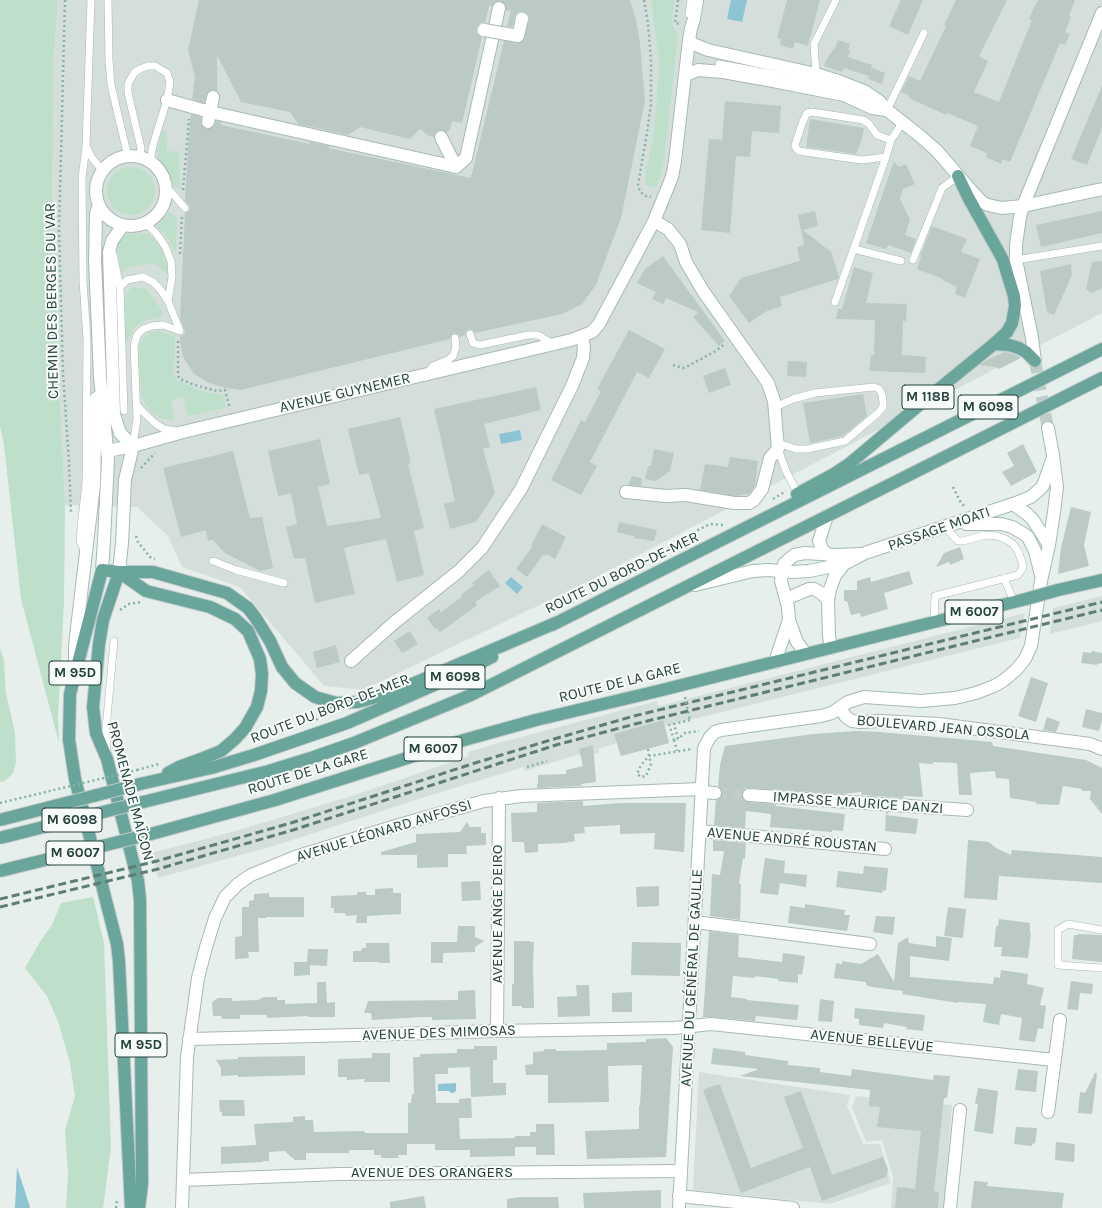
<!DOCTYPE html>
<meta charset="utf-8">
<style>
body{margin:0}
canvas{display:block;background:#e6efeb}
</style>
<canvas width="1102" height="1208"></canvas>
<script>
const ctx = document.querySelector('canvas').getContext('2d');
ctx.lineJoin = 'round';
function fill(path, color) {
  ctx.fillStyle = color;
  ctx.fill(path, 'evenodd');
}
function shape(rows) {
  const path = new Path2D();
  for (const r of rows) {
    if (r.length === 3) {
      path.moveTo(r[0] + r[2], r[1]);
      path.arc(r[0], r[1], r[2], 0, 2 * Math.PI);
      continue;
    }
    path.moveTo(r[0], r[1]);
    for (let i = 2; i < r.length; i += 2) path.lineTo(r[i], r[i + 1]);
  }
  return path;
}
function stroke(path, color, width, dash) {
  ctx.strokeStyle = color;
  ctx.lineWidth = width;
  ctx.lineCap = dash ? 'butt' : 'round';
  ctx.setLineDash(dash || []);
  ctx.stroke(path);
}
function drawText(font, color, halo, rows, align = 'center') {
  ctx.font = font + ' Karla,sans-serif';
  ctx.lineWidth = 4;
  ctx.setLineDash([]);
  ctx.textBaseline = 'middle';
  ctx.strokeStyle = halo;
  ctx.fillStyle = color;
  for (const [text, x, y, turn = 0] of rows) {
    ctx.save();
    ctx.translate(x, y);
    ctx.rotate((+turn || 0) * Math.PI / 180);
    ctx.textAlign = isNaN(turn) ? turn : align;
    if (halo) ctx.strokeText(text, 0, 0);
    ctx.fillText(text, 0, 0);
    ctx.restore();
  }
}
fill(shape([
 [58,0,1102,0,1102,313,585,583,363,690,324,686,240,587,182,567,168,536,137,507,65,505,52,226,54,58],
 [1102,596,1102,621,1050,634,1053,608],
 [1025,613,1020,638,665,726,669,743,621,756,617,743,598,749,599,753,581,757,580,754,525,771,524,767,431,795,280,844,158,878,152,853,239,830,355,795,469,756,468,752,498,743,657,701,659,706],
 [699,1072,850,1095,847,1106,863,1144,880,1144,891,1183,830,1204,693,1190],
 [856,1096,952,1105,944,1208,891,1208,893,1177,882,1140,866,1142,852,1107]
]), '#d4dfdb');
fill(shape([
 [0,0,58,0,54,58,52,226,65,505,64,602,58,716,59,743,21,599,4,445,0,426],
 [651,0,674,0,672,24,678,35,663,168,657,186,651,188,646,184,645,176,653,139,657,95,659,60],
 [162,130,166,131,167,151,179,152,180,189,173,185,168,172,159,160,157,152],
 [131,191,24],
 [168,213,172,213,177,219,176,253,164,233,157,228,157,225],
 [143,233,149,234,157,241,166,258,169,268,169,273,168,275,158,266,150,263,130,267,122,272,121,270,117,247,118,241,121,237,127,234],
 [136,287,146,289,151,295,161,309,163,317,150,319,138,324,132,331,129,340,125,340,125,300,126,293,131,288],
 [160,331,175,337,174,375,177,380,201,391,223,395,226,408,188,416,184,397,171,400,175,419,171,420,161,418,152,413,145,404,141,394,139,347,143,337,150,332],
 [0,647,4,661,6,693,15,733,16,763,13,773,5,781,0,782],
 [93,897,104,943,111,1147,103,1208,66,1208,68,1173,65,1131,75,1096,70,1063,59,1024,47,996,25,968,41,940,52,925,61,903]
]), '#bee0ca');
fill(shape([
 [731,0,747,0,742,22,727,19],
 [520,430,522,440,501,444,499,434],
 [511,577,523,587,517,594,505,583],
 [456,1083,456,1091,453,1093,451,1093,449,1091,438,1091,438,1084],
 [17,1167,29,1204,30,1208,15,1208]
]), '#8dc4d4');
fill(shape([
 [199,0,630,0,636,20,640,43,645,101,621,218,596,285,582,304,562,314,475,333,473,330,469,329,466,331,465,335,460,337,457,334,454,333,451,336,450,339,241,390,225,388,207,382,194,374,183,357,180,341,180,336,184,335,185,331,180,318,185,213,189,211,190,207,185,201,188,147,191,114,201,117,201,125,206,129,213,127,216,121,221,122,221,125,310,144,309,142,330,146,328,148,471,178,504,41,517,43,523,41,529,20,527,14,520,12,517,14,515,17,512,27,507,26,511,11,506,10,504,3,497,1,494,3,492,6,489,6,485,23,481,23,477,28,477,33,482,37,462,123,452,121,450,129,447,133,442,130,438,130,435,133,434,137,429,136,420,129,410,139,360,127,348,135,298,124,290,112,241,102,217,55,217,91,211,90,208,92,204,103,192,99,195,77,188,50],
 [787,0,820,0,808,46,795,42,793,49,780,45,781,39,777,38],
 [901,0,923,0,908,35,889,26],
 [956,0,1007,0,979,56,988,61,974,92,999,102,1032,20,1029,19,1036,3,1037,3,1038,0,1075,0,1069,16,1071,17,1065,32,1070,34,1065,45,1060,43,1010,162,1002,159,1001,164,986,157,987,153,970,146,978,126,947,113,946,115,909,98,910,96,901,92,909,76,920,81,946,26,944,25],
 [838,40,850,44,848,50,850,51,848,57,872,65,870,74,872,68,885,73,882,84,868,79,869,76,844,68,842,72,824,66,826,60,836,46],
 [1102,86,1102,128,1087,165,1071,159],
 [725,101,781,106,779,133,752,131,750,157,736,156,730,233,701,230,709,139,722,140],
 [810,119,864,128,862,139,856,154,806,147],
 [894,161,898,167,906,164,915,184,903,189,900,199,910,220,905,235,916,239,911,253,888,245,886,249,866,243],
 [815,211,818,226,803,230,831,252,839,276,838,279,780,297,782,306,767,311,749,323,729,296,741,278,800,261,797,247,804,245,798,215],
 [1102,211,1102,233,1041,247,1036,225],
 [932,226,967,239,961,252,980,259,965,298,955,294,957,287,942,280,943,279,917,269,921,256,920,256],
 [663,256,725,341,719,346,693,317,698,312,666,298,663,304,652,299,656,292,637,283,645,269],
 [1102,261,1102,288,1092,293,1086,289,1092,262],
 [1071,264,1072,275,1054,315,1047,312,1040,271],
 [854,267,873,273,866,303,907,304,906,321,903,321,902,355,926,357,925,373,869,371,871,355,874,355,875,320,836,319,838,309,842,309],
 [629,330,665,349,649,378,637,372,590,462,597,466,581,495,551,480,581,420,585,422,601,391,597,389],
 [1005,352,1016,355,1021,358,999,369,996,367,980,365,987,360],
 [788,361,807,362,806,377,787,376],
 [725,368,731,385,709,393,703,376],
 [536,387,541,410,484,424,490,447,483,449,495,493,476,522,450,529,444,504,455,501,434,409],
 [863,394,867,416,843,436,810,443,803,403],
 [400,417,411,463,408,464,424,528,414,531,424,575,397,582,386,539,344,548,355,594,315,603,305,558,294,559,286,527,297,524,291,493,278,496,268,451,320,439,330,484,318,487,327,526,381,518,369,473,359,475,348,429],
 [1023,444,1037,472,1011,486,1002,472,1014,466,1007,453],
 [654,449,674,453,670,471,656,481,645,479,648,466,651,466],
 [233,451,250,518,262,517,273,568,260,571,225,553,213,540,208,541,206,530,181,537,163,468],
 [730,457,758,461,755,486,749,494,735,496,700,490,705,464,728,467],
 [632,476,642,478,641,486,628,485],
 [1071,507,1091,512,1084,545,1089,566,1058,574,1061,548],
 [619,522,657,530,654,541,633,538,634,536,617,532],
 [542,524,566,537,555,559,547,554,545,556,543,555,527,577,516,569,532,547,531,546],
 [960,547,964,559,950,565,949,562,936,567,944,553],
 [489,570,500,586,475,602,477,605,450,625,440,632,437,628,435,629,427,618,439,609,441,612,462,597,461,595,474,585,472,583],
 [909,571,913,584,884,593,888,609,861,617,860,613,851,615,847,601,844,601,844,590,857,590,857,581,870,577,871,582],
 [410,631,418,644,402,653,394,641],
 [336,645,340,662,317,668,313,652],
 [1092,651,1102,653,1102,663,1097,664,1097,665,1081,663,1083,652,1091,653],
 [1031,677,1048,683,1036,722,1018,716],
 [1086,709,1102,713,1102,720,1099,731,1082,727],
 [1047,717,1060,722,1056,732,1043,730],
 [663,720,669,743,621,756,614,734],
 [856,731,880,732,992,742,993,746,1086,760,1102,768,1102,814,1090,799,1091,791,1082,791,1082,789,1063,786,1059,805,1036,804,1036,802,1010,798,1009,779,996,778,995,771,970,773,972,795,959,795,957,763,933,762,933,764,919,763,923,797,905,796,902,798,862,795,861,792,842,794,750,788,745,788,743,791,742,795,742,799,748,802,776,804,776,806,845,814,843,831,832,830,832,832,770,827,771,814,746,811,745,828,714,825,716,800,721,798,722,794,722,789,718,786,720,765,725,746,813,734],
 [593,745,596,782,581,784,582,786,537,788,537,784,538,784,538,775,566,774,566,770,583,766,579,749],
 [583,801,583,806,620,803,686,803,684,852,654,849,655,833,620,834,620,825,584,827,585,833,574,834,575,841,565,843,538,844,538,852,525,853,524,842,512,842,511,813,537,812,537,803],
 [886,812,889,812,886,815,918,819,916,834,885,831],
 [467,822,470,827,481,827,481,833,486,833,486,845,466,846,467,854,448,854,448,867,417,868,417,855,381,855,381,852,416,842,416,834,460,832],
 [713,840,746,843,745,859,743,858,739,884,741,884,740,920,710,916,712,874,720,875,724,851,713,851],
 [968,840,989,842,996,848,1011,855,1012,850,1102,857,1102,883,999,876,997,900,964,898],
 [765,858,785,861,784,873,807,875,806,887,780,883,778,895,760,893],
 [864,866,888,868,886,891,883,890,882,893,836,887,838,871,863,874],
 [480,881,481,900,462,901,461,882],
 [659,886,659,906,637,907,636,887],
 [393,888,393,893,401,893,401,914,367,916,367,923,356,923,357,915,346,916,345,913,334,913,334,908,331,908,331,896,357,895,357,892,366,892,366,895,375,895,375,889],
 [269,893,269,897,304,897,304,917,266,917,266,918,258,918,259,952,248,952,249,958,235,959,235,937,242,936,242,907,249,907,249,901,254,900,254,894],
 [805,904,845,910,844,915,850,915,847,931,788,923,790,906,805,908],
 [948,907,966,909,963,938,944,936],
 [876,916,895,917,893,935,873,932],
 [999,919,1030,923,1030,933,1031,933,1028,958,1001,956,1002,947,994,947,996,926,998,926],
 [458,926,475,926,475,937,484,941,475,947,475,952,443,953,443,963,431,963,431,942,457,942],
 [709,931,739,935,738,957,782,962,783,953,805,956,802,975,798,974,798,983,778,981,778,979,755,976,755,978,733,976,731,997,747,999,747,1000,799,1005,797,1020,756,1016,755,1021,712,1017,703,1017],
 [1078,934,1102,935,1102,962,1072,959,1074,935,1078,935],
 [936,936,952,938,949,961,910,956,910,977,993,984,994,977,1000,978,1001,970,1028,974,1027,984,1044,988,1040,1005,1046,1006,1043,1029,1038,1028,1035,1042,1019,1040,1022,1018,1001,1014,999,1025,983,1022,986,1004,958,1002,958,1003,902,994,903,991,872,987,866,985,866,982,834,978,836,963,842,964,842,961,861,964,878,954,894,982,898,943,908,937,909,943,936,947],
 [514,941,530,941,530,942,534,942,533,967,534,1008,522,1008,522,1006,512,1006,512,984,514,984],
 [632,942,681,943,680,976,631,975],
 [366,943,389,943,390,963,379,963,379,962,353,962,353,951,361,951,362,948,366,948],
 [308,949,328,949,327,966,310,965,310,975,294,976,294,962,307,962],
 [1071,981,1093,984,1092,994,1080,993,1078,1010,1067,1009],
 [317,982,326,982,327,1003,335,1002,335,1017,308,1017,308,1016,267,1018,267,1015,240,1015,240,1019,222,1019,221,1016,213,1016,212,1002,218,998,232,998,232,1001,258,1000,264,997,277,997,277,1000,285,1000,285,1004,317,1003],
 [576,985,589,985,590,1016,558,1017,557,997,577,996],
 [475,990,476,1019,432,1020,432,1017,422,1017,372,1020,371,1013,364,1013,368,1001,458,1000,458,991],
 [632,992,632,1012,612,1012,612,993],
 [820,999,834,1001,832,1022,818,1021],
 [855,1008,925,1015,923,1031,906,1029,907,1027,884,1023,883,1028,859,1025,859,1019,854,1018],
 [666,1038,673,1047,666,1157,587,1159,585,1131,639,1129,639,1105,640,1105,641,1087,642,1065,608,1066,609,1102,548,1103,548,1075,526,1075,525,1065,533,1064,533,1052,544,1051,544,1049,556,1049,556,1051,607,1050,607,1043,646,1042,646,1039],
 [474,1046,497,1046,497,1060,493,1060,493,1083,506,1083,506,1095,471,1097,470,1067,448,1068,448,1074,435,1074,436,1103,459,1103,459,1099,471,1098,472,1118,459,1118,460,1139,515,1138,515,1136,530,1136,530,1132,536,1132,536,1124,554,1124,555,1155,536,1155,536,1147,515,1147,515,1156,470,1157,470,1150,435,1150,435,1144,407,1144,407,1155,398,1155,399,1158,381,1158,381,1155,374,1155,374,1150,349,1150,349,1153,306,1153,306,1160,294,1160,294,1158,292,1158,285,1151,269,1152,269,1161,263,1161,263,1162,221,1164,221,1147,256,1145,254,1124,293,1122,293,1117,305,1116,305,1120,313,1120,314,1132,364,1131,365,1133,408,1133,408,1103,411,1103,412,1094,414,1094,413,1057,420,1057,420,1054,457,1053,457,1049,474,1049],
 [713,1048,745,1052,745,1055,788,1061,788,1065,820,1068,820,1072,851,1076,852,1069,933,1080,934,1075,950,1076,947,1098,944,1098,934,1191,939,1192,938,1208,895,1208,897,1187,915,1189,921,1131,877,1127,880,1107,869,1106,870,1090,740,1076,759,1069,711,1064],
 [372,1053,390,1053,390,1082,364,1082,365,1079,347,1080,347,1077,338,1077,338,1059,372,1058],
 [305,1056,305,1075,238,1077,238,1075,221,1076,221,1068,216,1060,238,1059,238,1057],
 [1018,1069,1038,1071,1036,1092,1015,1090],
 [1095,1073,1097,1073,1092,1114,1078,1113,1080,1092,1085,1093],
 [716,1085,720,1085,751,1168,803,1148,784,1097,801,1091,832,1175,883,1157,888,1169,886,1177,822,1201,810,1167,741,1193,703,1090],
 [978,1088,998,1091,993,1134,974,1131,978,1104,975,1104],
 [219,1100,244,1100,245,1116,222,1116,222,1112,220,1112],
 [1016,1127,1037,1128,1035,1144,1033,1143,1032,1146,1014,1144],
 [1056,1142,1075,1144,1074,1162,1055,1160],
 [974,1181,988,1182,987,1186,1064,1193,1062,1208,971,1208],
 [661,1190,661,1208,584,1208,583,1193],
 [424,1196,426,1208,390,1208,390,1202],
 [521,1197,558,1197,559,1208,507,1208,507,1199]
]), '#bbcac5');
stroke(shape([
 [715,793,749,795]
]), '#bfccc8', 12, [12, 6]);
stroke(shape([
 [1035,361,1048,428]
]), '#bfccc8', 12, [12, 6]);
const lane = shape([
 [108,0,109,60,111,85,128,157],
 [689,14,691,0],
 [719,64,806,80,838,88],
 [816,74,814,44,836,0],
 [885,110,887,110,924,33],
 [86,146,92,158,103,171],
 [886,157,862,160,805,152,799,151,796,148,795,145,803,121,807,113,812,112,863,120,869,124,877,135,891,140],
 [139,158,141,148,128,93,128,84,134,73,140,69,148,66,155,66,167,73,170,82,167,100,153,145,150,163],
 [165,185,185,208],
 [145,223,155,232,165,246,171,261,172,277,168,301],
 [854,249,901,261],
 [113,254,120,287],
 [913,260,942,188,958,176],
 [1016,260,1102,246],
 [835,302,886,157,891,140,903,122],
 [470,334,473,343,480,345,528,335,538,335,553,344],
 [426,374,433,366,448,360,453,356,456,347,455,338],
 [137,405,145,414,156,424,164,429,177,431],
 [775,407,793,399,815,393,874,387,879,389,882,394,883,402,883,407,878,413,845,441,807,449,796,449,778,443],
 [124,411,120,287,127,280,143,277,153,282,160,289,168,301,180,331],
 [133,446,137,419,134,346,137,335,143,329,152,326,163,325,180,331],
 [778,449,786,471,798,494],
 [85,552,80,541,81,528,86,483,87,339,83,281,82,178,86,146,91,0],
 [213,561,236,570,284,583],
 [1004,578,1014,602],
 [934,622,935,596,1018,575,1023,568,1022,562,1018,551,1013,544,1005,539,997,536,985,535,963,541,958,541,945,527],
 [107,751,106,728,114,641],
 [1102,930,1068,924,1058,930,1058,965,1102,968]
]);
const street = shape([
 [686,75,698,70,723,72,768,80,844,95,872,108,887,110],
 [167,100,210,112,456,167,466,158,499,8],
 [208,122,213,97],
 [441,137,456,167],
 [131,191,35],
 [99,205,96,214,95,261,100,377,108,459,104,541,102,570],
 [1023,206,1102,13],
 [123,225,112,241,109,252,114,414,120,433,133,446],
 [107,451,133,446,183,432,571,340,592,332,599,324,654,221,672,177,675,161,689,40],
 [626,492,666,496,686,495,734,503,749,503,754,500,762,489,770,458,778,449,774,401,768,383,703,291,686,262,680,244,668,229,654,221],
 [119,572,122,543,125,480,133,446],
 [351,661,395,622,459,571,482,548,521,489,572,386,583,358,584,347,582,336],
 [75,666,75,645,94,485,96,398],
 [840,708,846,717,852,721,860,722,880,721,939,724,1090,744,1102,749],
 [701,792,715,793],
 [749,795,967,810],
 [700,831,885,849],
 [695,922,870,944],
 [497,1031,499,798],
 [189,1039,397,1034,497,1031,674,1028,711,1024,1054,1060],
 [1048,1112,1060,1020],
 [183,1180,340,1174,680,1171],
 [679,1196,793,1208],
 [182,1208,187,1057,198,978,206,947,215,918,225,897,238,884,251,875,295,857,402,824,484,801,521,796,701,789],
 [950,1208,960,1110]
]);
const secondary = shape([
 [697,0,694,19,691,28,689,40,693,44,708,50,816,74,841,82,864,91,879,101,887,110,920,136,937,151,968,187,982,202,988,205,1002,208,1023,206,1102,189],
 [1023,206,1020,217,1016,245,1016,260,1032,338,1035,361],
 [1013,504,1027,514,1033,520,1049,545],
 [827,516,819,541,822,549,828,555],
 [966,524,1001,524,1012,527,1024,534,1028,537,1035,551,1041,575],
 [695,585,753,571,768,570,792,572,809,571,844,564,865,553,1013,504,1031,497,1040,489,1043,486,1052,460],
 [786,599,809,589,814,589,821,593,828,600],
 [831,648,829,636,828,600,830,589,835,576,844,564],
 [806,654,797,642,789,620,788,607,781,581,782,571,784,564,794,555,805,553,836,555,860,554],
 [775,662,789,620],
 [679,1208,704,748,710,737,715,732,721,730,821,716,832,713,848,702,864,697,921,701,955,698,976,693,994,686,1003,681,1017,669,1025,659,1031,646,1041,581,1049,545,1054,512,1057,487,1053,455,1048,428]
]);
const primary = shape([
 [994,344,1009,345,1019,348,1026,352,1035,361],
 [797,494,834,474,849,464,930,396,994,344,1007,332,1012,323,1015,306,1014,296,1003,260,997,249,968,197,958,176],
 [119,572,103,620,99,644,93,707,96,733,107,759,138,881,140,900,142,1184,139,1208],
 [119,572,146,591,210,607,235,619,248,631,260,659,262,674,261,691,257,707,245,728,235,739,221,751,201,759,179,767,168,773],
 [1058,590,1102,580],
 [552,625,1102,349],
 [140,784,211,768,254,755,347,723,457,675,492,657],
 [143,802,269,771,311,758,354,743,471,695,1102,378],
 [151,834,275,800,464,740,536,720,658,691,1026,599],
 [131,1208,119,961,117,944,75,779,69,740,70,694,102,570,119,572,153,572,227,593,248,608,255,617,270,641,282,667,295,683,315,697,336,703,358,702,391,693,558,622]
]);
stroke(lane, '#a8b8b3', 8);
stroke(street, '#a8b8b3', 14);
stroke(secondary, '#a3bbb5', 14);
stroke(primary, '#c2cac8', 14);
stroke(shape([
 [65,0,59,229,63,373,69,463,71,513],
 [644,0,648,23,651,61,651,104,647,133,638,185,640,192,646,196,651,197],
 [678,0,675,23,680,24],
 [183,190,189,119],
 [180,254,182,217],
 [178,341,178,376,180,379,195,385,217,391,225,390,230,409],
 [673,365,683,368,688,366,714,352,725,344],
 [141,468,155,453],
 [953,487,961,503,965,507],
 [773,499,786,491],
 [136,536,138,542,150,557,155,559],
 [666,553,672,543,710,524,723,525],
 [120,610,129,604,141,602],
 [316,720,322,711],
 [690,720,674,724,678,739,685,733,699,731],
 [669,724,674,740,678,739],
 [674,740,677,751],
 [648,749,649,756,651,764,646,776,641,777,637,774,641,765,649,756,692,749],
 [527,767,547,761],
 [137,770,159,764],
 [116,1208,117,1200]
]), '#85b3a9', 2.5, [2, 3]);
stroke(lane, '#fff', 7);
stroke(street, '#fff', 12);
stroke(secondary, '#fff', 12);
stroke(primary, '#69a59b', 12);
stroke(shape([
 [0,899,157,861,291,823,475,763,554,739,634,716,1102,602],
 [0,907,158,869,293,830,556,745,635,724,1102,610]
]), '#5f7d77', 3, [8, 4]);
const streetBridge = shape([
 [484,30,518,36,522,19]
]);
const primaryBridge = shape([
 [1026,599,1058,590],
 [0,820,140,784],
 [0,838,143,802],
 [0,871,151,834]
]);
stroke(streetBridge, '#a8b8b3', 14, []);
stroke(primaryBridge, '#c2cac8', 14, []);
stroke(shape([
 [685,697,690,720],
 [0,803,137,770]
]), '#85b3a9', 2.5, [2, 3]);
stroke(streetBridge, '#fff', 12);
stroke(primaryBridge, '#69a59b', 12);
for (const [x, y, w] of [
 [928,397,52],
 [988,407,60],
 [974,612,58],
 [75,673,52],
 [455,677,60],
 [433,749,58],
 [72,820,60],
 [75,853,58],
 [141,1045,52]
]) {
  const box = new Path2D();
  box.roundRect(x - w / 2, y - 12, w, 24, 3);
  ctx.fillStyle = '#f7fbf9';
  ctx.fill(box);
  stroke(box, '#24423c', 1);
}
drawText('bold 14px', '#24423c', null, [
 ["M 118B",928,397],
 ["M 6098",988,407],
 ["M 6007",974,612],
 ["M 95D",75,673],
 ["M 6098",455,677],
 ["M 6007",433,749],
 ["M 6098",72,820],
 ["M 6007",75,853],
 ["M 95D",141,1045]
]);
drawText('15px', '#24423c', '#f7fbf9', [
 ["CHEMIN DES BERGES DU VAR",52,301,-91],
 ["AVENUE GUYNEMER",345,393,-13],
 ["PASSAGE MOATI",939,529,-19],
 ["ROUTE DU BORD-DE-MER",622,573,-26],
 ["ROUTE DE LA GARE",620,683,-14],
 ["ROUTE DU BORD-DE-MER",330,709,-21],
 ["BOULEVARD JEAN OSSOLA",943,728,5],
 ["ROUTE DE LA GARE",308,772,-17],
 ["PROMENADE MAÏCON",130,791,75],
 ["IMPASSE MAURICE DANZI",858,803,4],
 ["AVENUE LÉONARD ANFOSSI",384,831,-17],
 ["AVENUE ANDRÉ ROUSTAN",792,840,5],
 ["AVENUE ANGE DEIRO",498,914,-90],
 ["AVENUE DU GÉNÉRAL DE GAULLE",692,978,-87],
 ["AVENUE DES MIMOSAS",439,1033,-2],
 ["AVENUE BELLEVUE",872,1041,6],
 ["AVENUE DES ORANGERS",432,1173]
]);
</script>
